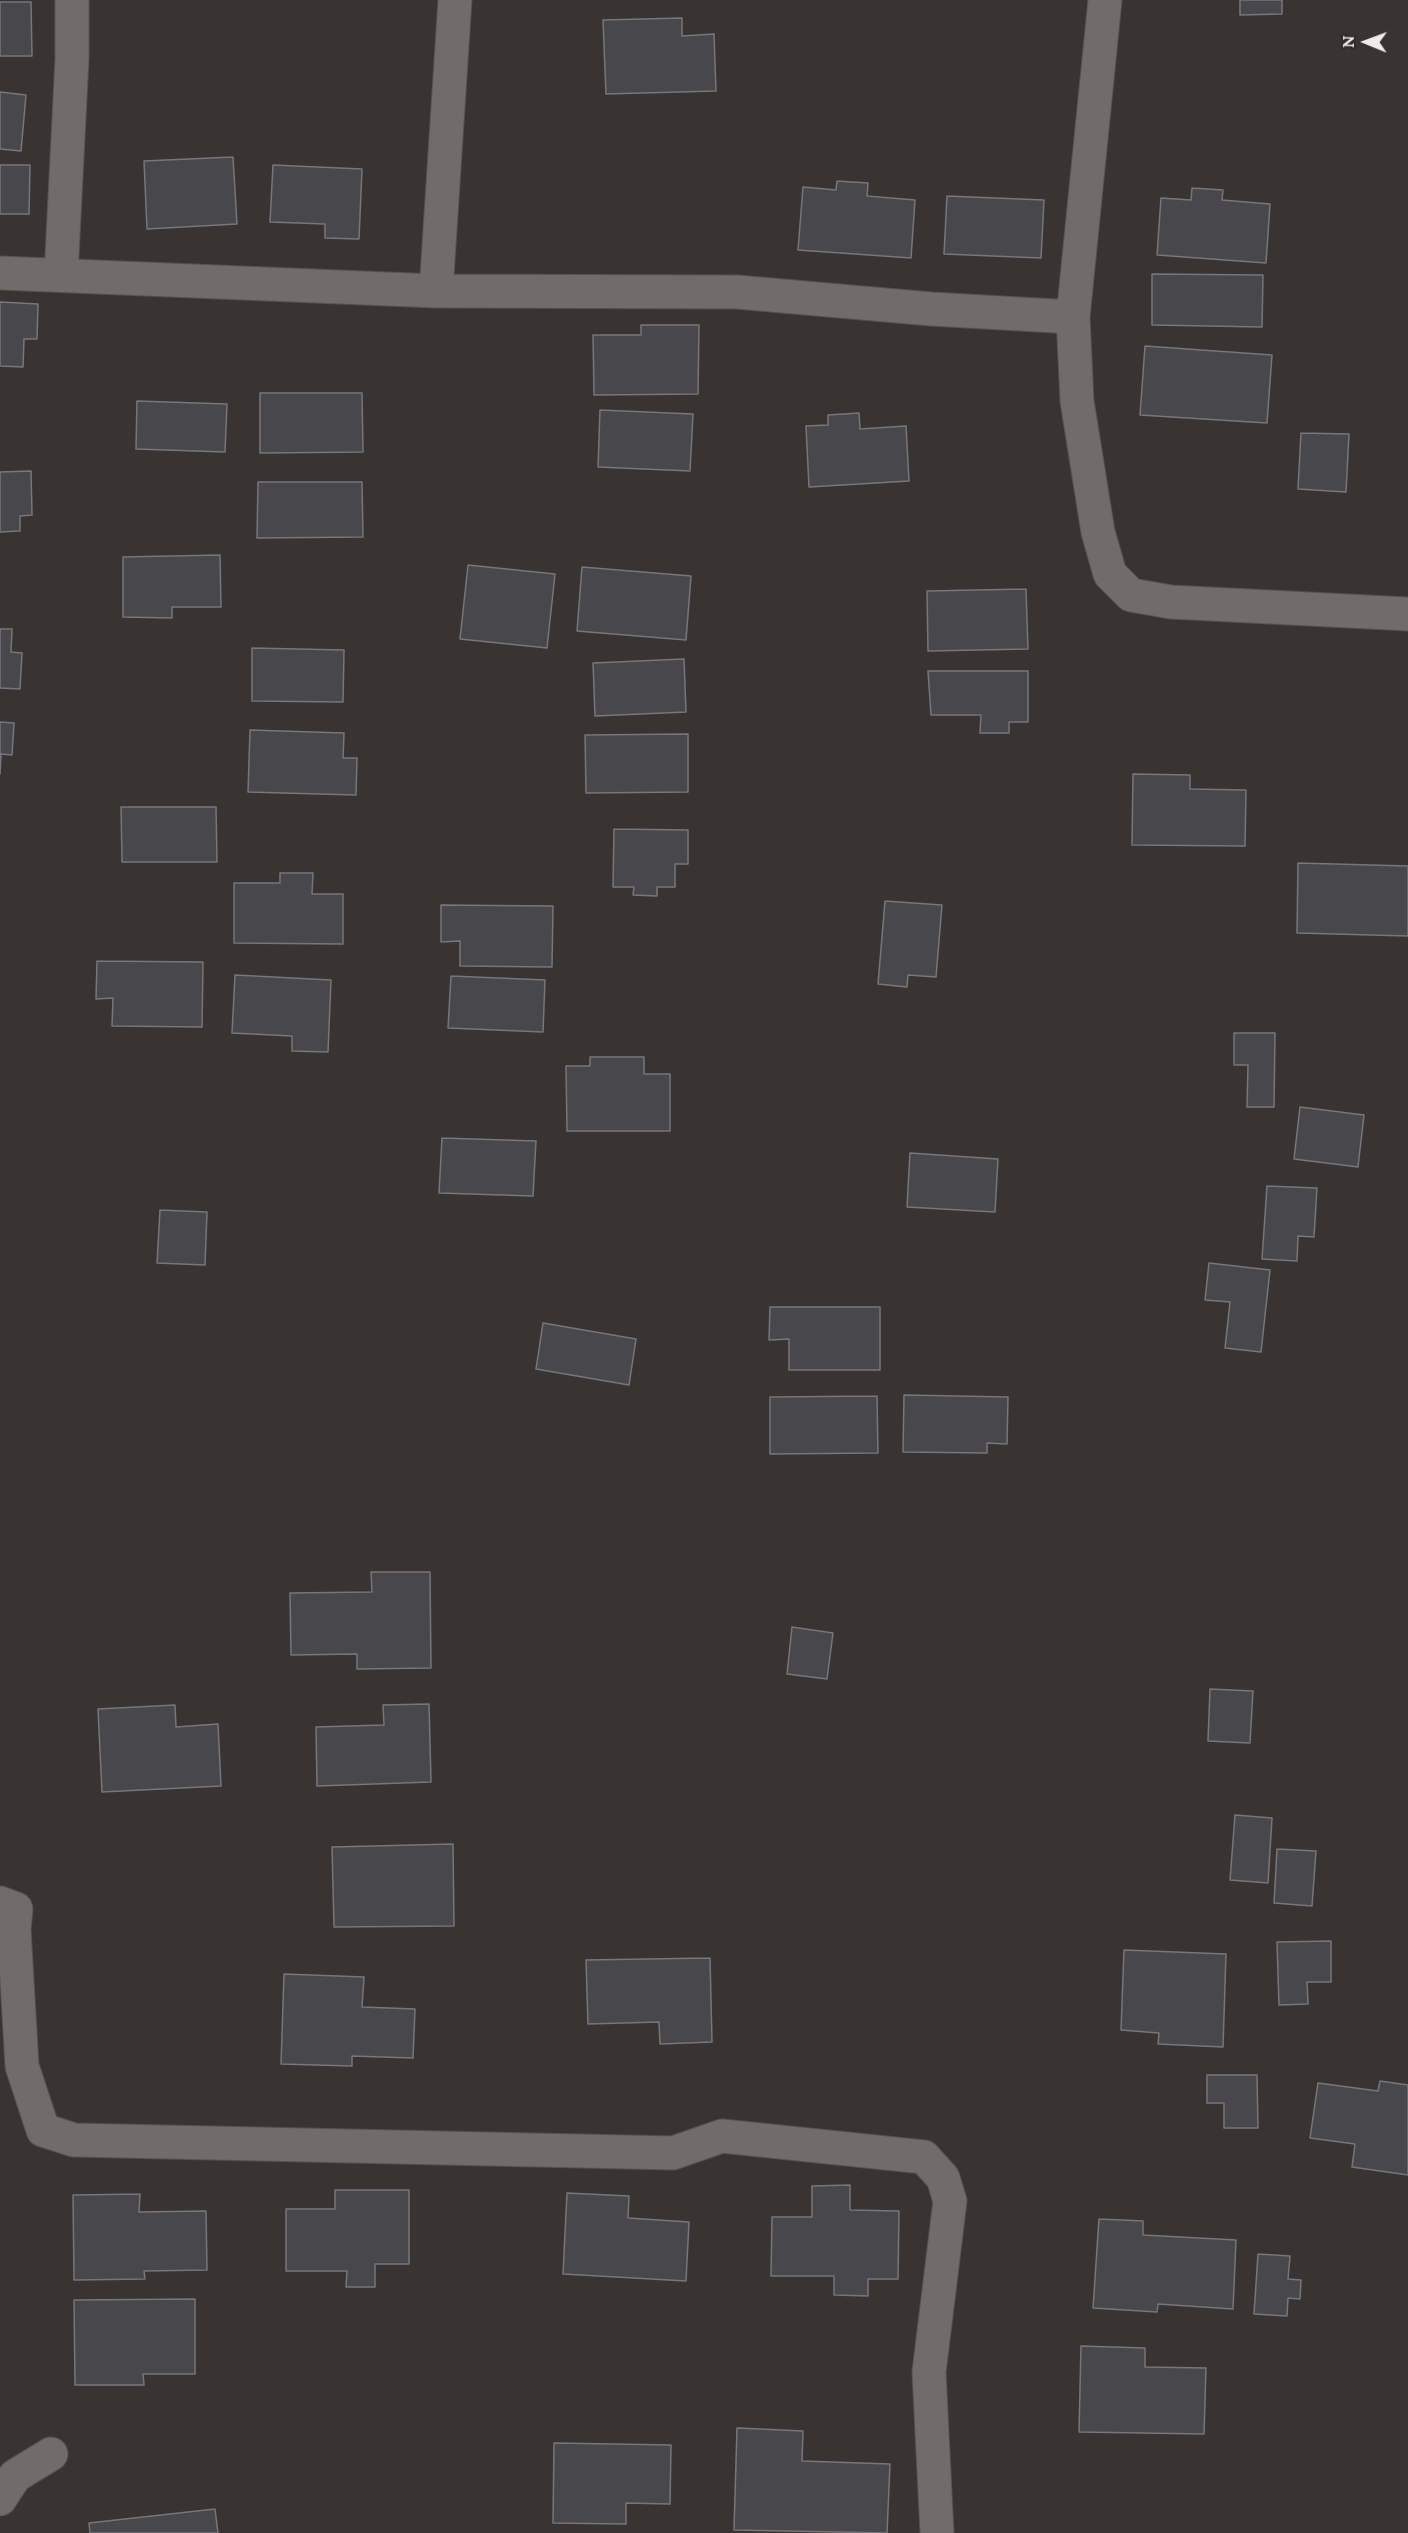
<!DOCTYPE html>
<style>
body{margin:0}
#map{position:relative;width:1408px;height:2533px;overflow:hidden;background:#393431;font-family:Lora,serif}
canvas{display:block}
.north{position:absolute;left:1336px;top:12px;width:60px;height:60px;-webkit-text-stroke:4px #2e2a27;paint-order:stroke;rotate:271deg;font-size:16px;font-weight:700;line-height:24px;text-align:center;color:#eeebea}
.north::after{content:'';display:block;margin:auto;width:21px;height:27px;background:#eeebea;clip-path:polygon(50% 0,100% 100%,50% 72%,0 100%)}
</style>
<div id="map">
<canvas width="1408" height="2533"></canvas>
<div class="north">N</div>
</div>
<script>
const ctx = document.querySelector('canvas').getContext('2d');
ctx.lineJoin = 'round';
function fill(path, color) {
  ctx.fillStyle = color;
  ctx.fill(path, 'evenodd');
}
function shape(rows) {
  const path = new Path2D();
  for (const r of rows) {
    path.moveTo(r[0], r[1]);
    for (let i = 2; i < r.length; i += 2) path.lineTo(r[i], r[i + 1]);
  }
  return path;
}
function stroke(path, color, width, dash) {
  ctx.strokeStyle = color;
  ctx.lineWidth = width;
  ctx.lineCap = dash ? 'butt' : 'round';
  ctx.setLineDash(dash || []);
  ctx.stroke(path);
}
const building = shape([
 [1240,0,1282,0,1282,14,1240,15,1240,0],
 [0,2,31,2,32,56,0,56,0,2],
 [682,18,682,36,714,34,716,91,606,94,603,20,682,18],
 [0,92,26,95,21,151,0,149,0,92],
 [233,157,237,224,147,229,144,161,233,157],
 [0,165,30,165,29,214,0,214,0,165],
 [273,165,362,169,359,239,325,238,325,224,270,222,273,165],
 [837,181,868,183,867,196,915,200,911,258,798,250,803,187,836,190,837,181],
 [1192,188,1223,190,1222,200,1270,204,1266,263,1157,255,1161,198,1191,200,1192,188],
 [947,196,1044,200,1041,258,944,254,947,196],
 [1152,274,1263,275,1262,327,1152,325,1152,274],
 [0,302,38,304,37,339,24,339,23,367,0,366,0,302],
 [641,325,699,325,698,394,594,395,593,335,641,335,641,325],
 [1145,346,1272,355,1267,423,1140,415,1145,346],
 [260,393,362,393,363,452,260,453,260,393],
 [137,401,227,404,225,452,136,449,137,401],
 [600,410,693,414,690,471,598,467,600,410],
 [859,413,860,429,906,426,909,481,809,487,806,426,828,425,828,415,859,413],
 [1301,433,1349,434,1346,492,1298,489,1301,433],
 [31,471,32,515,20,516,20,531,0,532,0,472,31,471],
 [258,482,362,482,363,537,257,538,258,482],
 [220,555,221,607,172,607,172,618,123,617,123,557,220,555],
 [468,565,555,574,547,648,460,639,468,565],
 [582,567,691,576,686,640,577,631,582,567],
 [1026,589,1028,649,928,651,927,591,1026,589],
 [0,629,12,629,11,652,22,653,20,689,0,688,0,629],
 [252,648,344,650,343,702,252,701,252,648],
 [684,659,686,712,595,716,593,663,684,659],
 [928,671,1028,671,1028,722,1009,722,1009,733,980,733,981,715,931,715,928,671],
 [0,722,14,723,12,755,1,754,0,774,0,722],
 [250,730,344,733,343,758,357,758,356,795,248,792,250,730],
 [688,734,688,792,586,793,585,735,688,734],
 [1133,774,1190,775,1190,789,1246,790,1245,846,1132,845,1133,774],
 [121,807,216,807,217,862,122,862,121,807],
 [614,829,688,830,688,864,675,864,675,887,657,887,657,896,633,895,634,887,613,887,614,829],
 [1298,863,1408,866,1408,936,1297,933,1298,863],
 [280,873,313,873,312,894,343,894,343,944,234,943,234,883,280,883,280,873],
 [885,901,942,905,936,977,908,975,907,987,878,984,885,901],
 [441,905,553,906,552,967,460,966,460,941,441,942,441,905],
 [97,961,203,962,202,1027,112,1026,113,998,96,999,97,961],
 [235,975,331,980,328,1052,292,1051,292,1036,232,1033,235,975],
 [451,976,545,980,543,1032,448,1028,451,976],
 [1234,1033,1275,1033,1274,1107,1247,1107,1248,1065,1234,1065,1234,1033],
 [590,1057,644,1057,644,1074,670,1074,670,1131,567,1131,566,1066,590,1066,590,1057],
 [1300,1107,1364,1115,1358,1167,1294,1159,1300,1107],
 [442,1138,536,1141,533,1196,439,1193,442,1138],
 [910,1153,998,1159,995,1212,907,1207,910,1153],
 [1267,1186,1317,1188,1314,1237,1298,1236,1297,1261,1262,1259,1267,1186],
 [160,1210,207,1212,205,1265,157,1263,160,1210],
 [1209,1263,1270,1270,1261,1352,1225,1348,1230,1302,1205,1300,1209,1263],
 [770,1307,880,1307,880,1370,789,1370,789,1339,769,1340,770,1307],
 [543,1323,636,1339,629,1385,536,1369,543,1323],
 [904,1395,1008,1397,1007,1444,987,1443,987,1453,903,1452,904,1395],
 [877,1396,878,1453,770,1454,770,1397,877,1396],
 [371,1572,430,1572,431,1668,357,1669,357,1654,291,1655,290,1593,372,1592,371,1572],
 [792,1627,833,1633,827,1679,787,1674,792,1627],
 [1210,1689,1253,1691,1250,1743,1208,1741,1210,1689],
 [429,1704,431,1782,317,1786,316,1727,384,1725,383,1705,429,1704],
 [175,1705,176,1727,218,1724,221,1786,102,1792,98,1709,175,1705],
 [1235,1815,1272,1818,1268,1883,1230,1880,1235,1815],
 [453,1844,454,1926,334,1927,332,1847,453,1844],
 [1277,1849,1316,1851,1312,1906,1274,1903,1277,1849],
 [1331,1941,1331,1982,1307,1982,1308,2004,1279,2005,1277,1942,1331,1941],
 [1124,1950,1226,1954,1223,2047,1158,2044,1159,2033,1121,2030,1124,1950],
 [710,1958,712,2042,660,2044,659,2022,588,2024,586,1960,710,1958],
 [284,1974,364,1977,362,2007,415,2009,413,2058,352,2056,352,2066,281,2064,284,1974],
 [1207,2075,1257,2075,1258,2128,1224,2128,1224,2103,1207,2103,1207,2075],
 [1380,2081,1408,2085,1408,2175,1352,2167,1355,2144,1310,2138,1318,2083,1378,2091,1380,2081],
 [850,2185,850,2210,899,2211,898,2279,868,2279,868,2296,834,2295,834,2276,771,2276,772,2217,812,2217,812,2186,850,2185],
 [335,2190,409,2190,409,2264,375,2264,375,2287,346,2287,347,2271,286,2271,286,2209,335,2209,335,2190],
 [567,2193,629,2196,628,2218,689,2222,686,2281,563,2274,567,2193],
 [140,2194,139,2212,206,2211,207,2270,144,2271,145,2279,74,2280,73,2195,140,2194],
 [1099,2219,1143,2221,1143,2235,1236,2240,1233,2309,1158,2304,1157,2312,1093,2308,1099,2219],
 [1258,2254,1290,2256,1288,2279,1301,2280,1300,2299,1288,2298,1287,2316,1254,2314,1258,2254],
 [195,2299,195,2374,143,2374,144,2385,75,2385,74,2300,195,2299],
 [1081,2346,1145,2348,1145,2367,1206,2368,1204,2434,1079,2432,1081,2346],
 [737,2428,803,2431,802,2461,890,2464,887,2533,734,2530,737,2428],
 [554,2443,671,2445,670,2504,626,2503,626,2524,553,2523,554,2443],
 [215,2509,218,2533,90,2533,89,2523,215,2509]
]);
fill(building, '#48474c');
stroke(building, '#77767c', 1.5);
const minor = shape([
 [1105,0,1073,317,1077,401,1098,532,1110,574,1131,595,1171,602,1408,614],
 [0,273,436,291,737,292,931,309,1073,317],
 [61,275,72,59,72,0],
 [436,291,455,0],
 [0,1903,16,1909,14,1929,22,2066,43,2130,74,2140,673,2153,722,2136,924,2157,943,2178,950,2201,929,2372,937,2533],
 [0,2499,15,2476,51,2454]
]);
stroke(minor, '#56524f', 35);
stroke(minor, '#716c69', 33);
</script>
